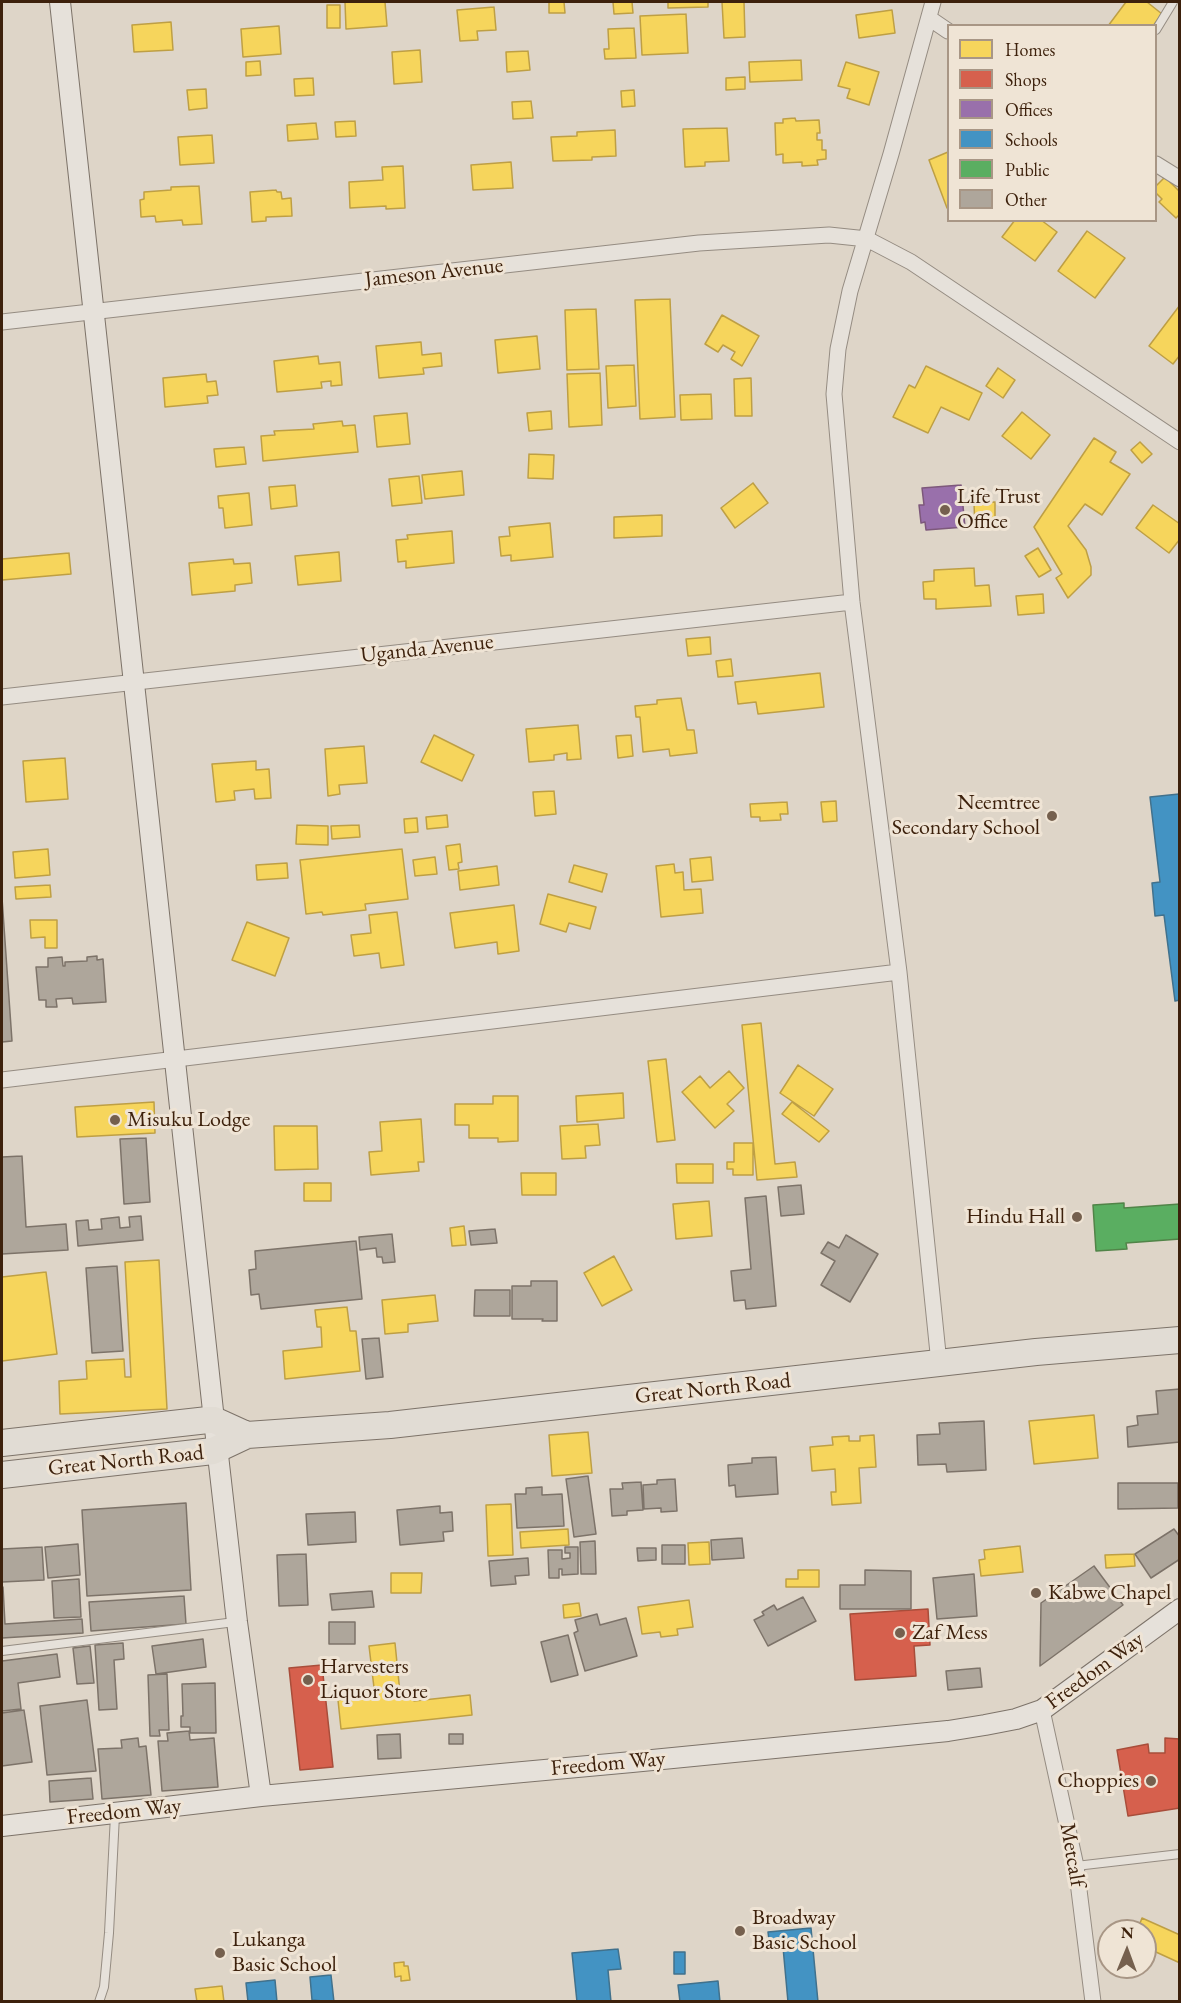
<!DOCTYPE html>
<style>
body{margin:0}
#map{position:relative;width:1181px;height:2003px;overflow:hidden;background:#ded5c8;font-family:"EB Garamond",serif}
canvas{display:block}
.frame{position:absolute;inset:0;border:3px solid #3d210c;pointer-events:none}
.legend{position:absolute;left:947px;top:24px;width:210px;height:198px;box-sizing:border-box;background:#efe4d5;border:2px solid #a89685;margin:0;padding:8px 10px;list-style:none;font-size:18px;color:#3d210c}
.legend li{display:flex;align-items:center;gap:12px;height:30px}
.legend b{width:30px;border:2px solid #a89685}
.north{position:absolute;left:1097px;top:1919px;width:60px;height:60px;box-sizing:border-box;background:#efe4d5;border:2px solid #a89685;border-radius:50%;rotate:1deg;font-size:16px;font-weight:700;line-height:24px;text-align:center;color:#3d210c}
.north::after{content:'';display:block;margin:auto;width:21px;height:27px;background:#75604e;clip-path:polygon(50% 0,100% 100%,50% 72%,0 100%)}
</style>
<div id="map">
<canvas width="1181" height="2003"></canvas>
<div class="frame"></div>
<ul class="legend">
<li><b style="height:16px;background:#f6d55c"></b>Homes</li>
<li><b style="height:16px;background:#d6604d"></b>Shops</li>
<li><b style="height:16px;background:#9970ab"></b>Offices</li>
<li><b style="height:16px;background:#4393c3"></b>Schools</li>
<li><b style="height:16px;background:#5aae61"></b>Public</li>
<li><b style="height:16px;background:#aea69b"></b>Other</li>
</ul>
<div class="north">N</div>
</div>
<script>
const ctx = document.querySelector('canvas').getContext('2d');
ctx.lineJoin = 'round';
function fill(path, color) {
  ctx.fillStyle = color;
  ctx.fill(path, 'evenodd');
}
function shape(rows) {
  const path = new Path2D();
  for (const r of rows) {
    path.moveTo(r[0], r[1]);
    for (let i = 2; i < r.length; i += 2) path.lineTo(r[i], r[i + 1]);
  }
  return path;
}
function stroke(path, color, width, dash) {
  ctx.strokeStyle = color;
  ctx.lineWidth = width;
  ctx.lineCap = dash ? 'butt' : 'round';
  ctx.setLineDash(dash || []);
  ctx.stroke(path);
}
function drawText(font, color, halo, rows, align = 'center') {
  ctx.font = font + ' "EB Garamond",serif';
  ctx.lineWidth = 6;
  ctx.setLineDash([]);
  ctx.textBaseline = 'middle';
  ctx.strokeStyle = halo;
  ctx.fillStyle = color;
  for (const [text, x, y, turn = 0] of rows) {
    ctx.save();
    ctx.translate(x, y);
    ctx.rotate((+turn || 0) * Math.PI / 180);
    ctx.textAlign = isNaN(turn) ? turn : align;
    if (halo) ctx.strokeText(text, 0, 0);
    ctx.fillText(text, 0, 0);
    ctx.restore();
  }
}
const homes = shape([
 [345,2,385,2,387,26,346,29,345,2],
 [549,2,564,2,565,13,549,13,549,2],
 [613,2,632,2,633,13,614,14,613,2],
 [668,2,708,2,708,7,668,8,668,2],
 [722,2,744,2,745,37,724,38,722,2],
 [1126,2,1147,2,1162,14,1153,26,1108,26,1126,2],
 [327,5,340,5,340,28,327,28,327,5],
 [494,7,496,30,477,31,478,40,460,41,457,10,494,7],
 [892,10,895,33,859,38,856,15,892,10],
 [686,14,688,53,642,55,640,16,686,14],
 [171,22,173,50,134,52,132,25,171,22],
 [279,26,281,54,243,57,241,29,279,26],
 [634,28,636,58,605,59,604,49,609,49,608,29,634,28],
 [420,50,422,82,394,84,392,52,420,50],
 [528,51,530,70,507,72,506,52,528,51],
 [801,60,802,80,750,82,749,62,801,60],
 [260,61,261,75,246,76,246,62,260,61],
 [846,62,879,72,869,105,847,98,850,89,838,86,846,62],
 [745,77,745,89,726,90,726,78,745,77],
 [313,78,314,95,295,96,294,79,313,78],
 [206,89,207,108,189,110,187,90,206,89],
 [634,90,635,106,622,107,621,91,634,90],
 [531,101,533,118,513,119,512,102,531,101],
 [795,118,796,121,819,120,820,133,817,133,817,140,822,140,822,150,826,150,826,159,817,160,818,165,802,166,802,162,783,163,783,154,776,155,775,123,783,123,783,119,795,118],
 [355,121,356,136,336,137,335,122,355,121],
 [316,123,318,139,288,141,287,125,316,123],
 [727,128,729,161,705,162,705,166,685,167,683,129,727,128],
 [615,130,616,156,592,157,592,160,553,161,551,137,577,136,577,132,615,130],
 [212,135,214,163,180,165,178,137,212,135],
 [948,152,948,207,947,208,929,160,948,152],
 [511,162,513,188,473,190,471,165,511,162],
 [403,166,405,208,386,209,386,206,350,208,349,182,383,180,382,167,403,166],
 [1165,177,1180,192,1180,214,1176,218,1159,202,1162,199,1156,193,1156,186,1165,177],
 [199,186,202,224,183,225,182,220,156,222,155,216,141,217,140,200,144,199,144,192,171,190,171,187,199,186],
 [276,190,277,192,281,192,282,199,291,198,292,216,266,217,266,221,252,222,250,192,276,190],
 [1015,220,1041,220,1057,232,1035,261,1002,237,1015,220],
 [1087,231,1125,258,1095,298,1058,271,1087,231],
 [670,299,675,417,640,419,635,300,670,299],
 [1180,305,1180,355,1173,364,1149,346,1180,305],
 [596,309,599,369,567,370,565,310,596,309],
 [722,315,759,336,742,366,731,359,735,352,723,345,718,352,705,344,722,315],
 [537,336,540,369,498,373,495,340,537,336],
 [421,342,422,355,441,353,442,366,423,368,424,374,379,378,376,346,421,342],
 [318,356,319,364,340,362,342,385,331,386,331,381,321,382,322,388,277,392,274,361,318,356],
 [634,365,636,406,608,408,606,366,634,365],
 [926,366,982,393,969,420,941,407,928,433,893,417,909,385,915,388,926,366],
 [998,368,1015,380,1003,398,986,386,998,368],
 [600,373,602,425,569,427,567,374,600,373],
 [206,374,207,382,216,381,218,395,207,396,208,403,165,407,163,378,206,374],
 [751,378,752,416,735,416,734,379,751,378],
 [711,394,712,419,681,420,680,395,711,394],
 [551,411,552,429,529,431,527,413,551,411],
 [1022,412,1050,435,1031,459,1002,436,1022,412],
 [407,413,410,444,377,447,374,416,407,413],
 [342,421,343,426,355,425,358,452,263,461,261,436,275,435,274,431,314,429,313,424,342,421],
 [1094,438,1116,452,1110,462,1130,474,1102,515,1085,504,1068,526,1086,550,1091,567,1091,575,1068,598,1056,578,1062,574,1034,527,1094,438],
 [1140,442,1152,454,1142,463,1131,450,1140,442],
 [244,447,246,464,216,467,214,449,244,447],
 [529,454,554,455,553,479,528,478,529,454],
 [462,471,464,495,425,499,422,475,462,471],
 [419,476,422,503,392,506,389,479,419,476],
 [753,483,768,503,735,528,721,508,753,483],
 [295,485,297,506,271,509,269,487,295,485],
 [249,493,252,525,225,528,223,508,219,508,218,496,249,493],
 [995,502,995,518,1005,518,1006,529,975,529,974,503,995,502],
 [1153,505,1180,524,1180,539,1169,553,1136,528,1153,505],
 [662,515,662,536,614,538,614,517,662,515],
 [550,523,553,557,511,561,511,555,501,556,499,537,510,536,509,527,550,523],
 [452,531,454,563,406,568,406,561,398,562,396,540,408,539,407,535,452,531],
 [1038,548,1051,570,1039,577,1025,556,1038,548],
 [339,552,341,581,298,585,295,556,339,552],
 [69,553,71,574,2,580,2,559,69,553],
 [233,559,234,564,250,563,252,583,235,585,235,591,192,595,189,563,233,559],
 [974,568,975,586,989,585,991,606,936,609,936,599,924,599,923,582,934,581,934,570,974,568],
 [1043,594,1044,613,1018,615,1016,596,1043,594],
 [710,637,711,654,688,656,686,639,710,637],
 [731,659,733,676,718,677,716,661,731,659],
 [820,673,824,707,758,714,756,702,738,704,735,682,820,673],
 [681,698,687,730,694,730,697,753,670,756,669,749,643,752,640,717,636,717,635,706,657,704,657,700,681,698],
 [578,725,581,759,567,760,567,753,554,755,554,760,529,762,526,729,578,725],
 [434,735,474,755,462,781,421,762,434,735],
 [631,735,633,756,618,758,616,736,631,735],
 [364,746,367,783,339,785,340,794,328,796,325,749,364,746],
 [65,758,68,799,26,802,23,761,65,758],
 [256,761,256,770,269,769,271,798,255,799,254,789,234,791,235,800,216,802,212,764,256,761],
 [554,791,556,814,535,816,533,792,554,791],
 [836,801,837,821,823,822,821,802,836,801],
 [787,802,788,814,780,814,781,820,760,821,760,817,751,817,750,804,787,802],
 [447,815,448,827,427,829,426,817,447,815],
 [417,818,418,832,405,833,404,819,417,818],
 [297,825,328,826,328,845,296,844,297,825],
 [359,825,360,837,332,839,331,826,359,825],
 [460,844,462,862,458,863,459,869,449,870,446,846,460,844],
 [48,849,50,875,15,878,13,852,48,849],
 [402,849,408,899,365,904,366,910,323,915,322,912,306,914,300,860,402,849],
 [435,857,437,874,415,876,413,860,435,857],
 [711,857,713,880,692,882,690,859,711,857],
 [287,863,288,878,257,880,256,865,287,863],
 [674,864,675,873,683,872,684,890,701,889,703,913,661,917,656,866,674,864],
 [574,865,607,874,602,892,569,882,574,865],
 [497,866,499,885,460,890,458,871,497,866],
 [50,885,51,897,16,899,15,887,50,885],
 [548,894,596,907,590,929,569,923,566,932,540,924,548,894],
 [514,905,519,951,498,954,497,942,455,948,450,913,514,905],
 [397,912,404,965,381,968,379,953,354,956,351,935,371,933,369,915,397,912],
 [30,920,57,920,57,948,45,948,45,937,31,938,30,920],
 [247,922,289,938,275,976,232,960,247,922],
 [761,1023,775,1164,795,1162,797,1177,757,1180,742,1025,761,1023],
 [666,1059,675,1140,657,1142,648,1061,666,1059],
 [798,1065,833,1089,814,1116,780,1093,798,1065],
 [729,1071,744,1088,727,1104,734,1111,715,1128,682,1092,700,1076,710,1088,729,1071],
 [623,1093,624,1118,577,1122,576,1096,623,1093],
 [493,1096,518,1096,518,1141,498,1142,498,1138,469,1138,469,1125,455,1125,455,1104,493,1104,493,1096],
 [154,1102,155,1133,77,1137,75,1107,154,1102],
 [792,1102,829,1131,819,1142,782,1114,792,1102],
 [421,1119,424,1162,418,1162,419,1171,371,1175,369,1152,382,1151,380,1122,421,1119],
 [598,1124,600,1145,585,1146,586,1158,562,1159,560,1126,598,1124],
 [274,1126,317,1126,318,1169,275,1170,274,1126],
 [734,1143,753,1143,753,1175,733,1175,733,1169,727,1169,727,1162,734,1162,734,1143],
 [676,1164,713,1164,713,1183,677,1183,676,1164],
 [521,1173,556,1173,556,1195,522,1195,521,1173],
 [304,1183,331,1183,331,1201,304,1201,304,1183],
 [709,1201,712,1236,676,1239,673,1204,709,1201],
 [464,1226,466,1245,452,1246,450,1228,464,1226],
 [614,1256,632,1290,602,1306,584,1273,614,1256],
 [159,1260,167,1409,60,1414,59,1381,87,1379,86,1361,124,1359,125,1377,131,1377,125,1262,159,1260],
 [46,1272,57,1354,2,1361,2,1277,46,1272],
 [435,1295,438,1321,408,1324,408,1332,385,1334,382,1300,435,1295],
 [347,1307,350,1331,356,1331,360,1371,285,1379,283,1351,322,1347,321,1327,317,1327,315,1310,347,1307],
 [1094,1415,1098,1458,1034,1464,1029,1421,1094,1415],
 [588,1432,592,1473,552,1476,549,1435,588,1432],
 [874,1435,876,1467,859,1468,861,1503,832,1505,831,1492,836,1492,835,1469,812,1471,810,1447,833,1445,832,1437,849,1436,849,1441,860,1441,860,1436,874,1435],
 [511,1504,513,1555,488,1556,486,1505,511,1504],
 [568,1529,569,1545,521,1548,520,1532,568,1529],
 [709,1542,710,1564,689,1565,688,1543,709,1542],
 [1020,1546,1023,1572,981,1576,979,1560,985,1559,984,1550,1020,1546],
 [1134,1554,1135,1566,1106,1568,1105,1555,1134,1554],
 [798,1570,819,1570,819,1587,786,1587,786,1579,798,1579,798,1570],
 [391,1573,422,1573,421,1593,391,1593,391,1573],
 [689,1600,693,1627,677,1629,678,1635,661,1637,660,1632,642,1634,638,1607,689,1600],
 [579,1603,581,1616,564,1618,563,1605,579,1603],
 [395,1643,400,1693,413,1692,414,1701,470,1695,472,1715,341,1729,338,1700,375,1696,369,1646,395,1643],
 [1142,1918,1180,1935,1180,1963,1145,1947,1145,1931,1137,1931,1142,1918],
 [404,1962,404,1966,408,1966,410,1980,401,1981,401,1976,395,1977,394,1963,404,1962],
 [222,1986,224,2002,197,2002,195,1989,222,1986]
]);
fill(homes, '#f6d55c');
stroke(homes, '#be9f44', 1.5);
const shops = shape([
 [928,1609,930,1645,914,1646,916,1676,855,1680,850,1614,928,1609],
 [322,1665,333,1767,300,1770,289,1668,322,1665],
 [1165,1738,1180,1739,1180,1808,1128,1816,1117,1750,1148,1744,1149,1753,1165,1753,1165,1738]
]);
fill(shops, '#d6604d');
stroke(shops, '#a84d3a', 1.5);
const offices = shape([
 [961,485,965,527,926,530,925,522,921,523,919,505,924,505,922,488,961,485]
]);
fill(offices, '#9970ab');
stroke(offices, '#7d587b', 1.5);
const schools = shape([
 [1179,794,1180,1000,1175,1001,1164,915,1155,916,1152,883,1160,882,1150,797,1179,794],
 [811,1928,818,2002,788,2002,783,1947,770,1948,768,1932,811,1928],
 [618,1949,621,1969,608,1970,611,2002,577,2002,572,1953,618,1949],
 [674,1952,685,1952,685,1974,674,1974,674,1952],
 [331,1975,334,2002,312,2000,310,1977,331,1975],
 [275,1980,277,2002,248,2002,246,1983,275,1980],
 [718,1981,720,2002,680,2002,678,1985,718,1981]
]);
fill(schools, '#4393c3');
stroke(schools, '#41718c', 1.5);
const public = shape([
 [1124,1203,1124,1208,1180,1204,1180,1239,1126,1243,1127,1249,1096,1251,1093,1205,1124,1203]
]);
fill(public, '#5aae61');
stroke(public, '#518448', 1.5);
const building = shape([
 [2,898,12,1041,2,1042,2,898],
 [97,956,97,960,103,959,106,1002,73,1004,72,998,56,999,57,1007,46,1007,46,1000,39,1000,36,967,48,967,48,958,62,957,63,966,65,966,65,962,87,961,87,957,97,956],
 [146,1138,150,1202,124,1204,120,1139,146,1138],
 [22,1156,26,1227,66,1224,68,1250,2,1254,2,1157,22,1156],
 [801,1185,804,1214,781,1216,778,1187,801,1185],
 [766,1196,776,1306,746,1309,745,1300,734,1301,731,1271,751,1269,745,1198,766,1196],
 [141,1216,143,1240,78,1246,76,1221,88,1220,89,1230,102,1229,101,1219,119,1217,120,1228,130,1227,129,1217,141,1216],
 [495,1229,497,1243,471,1245,469,1231,495,1229],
 [392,1234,395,1262,383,1263,382,1257,377,1257,376,1248,360,1250,359,1237,392,1234],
 [846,1235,878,1254,850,1302,821,1285,835,1261,821,1253,828,1242,839,1248,846,1235],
 [356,1241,362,1299,261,1309,259,1294,251,1295,249,1270,256,1269,255,1251,356,1241],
 [117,1266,123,1351,92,1353,86,1268,117,1266],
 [531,1281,557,1281,557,1321,542,1321,543,1319,512,1319,512,1286,531,1286,531,1281],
 [475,1290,510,1290,510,1316,474,1316,475,1290],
 [379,1338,383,1377,366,1379,362,1339,379,1338],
 [1180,1389,1180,1442,1128,1447,1127,1427,1138,1425,1137,1416,1158,1414,1156,1391,1180,1389],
 [984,1421,986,1470,947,1472,946,1464,918,1465,917,1435,940,1434,939,1423,984,1421],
 [776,1457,778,1494,736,1497,735,1485,729,1486,728,1465,752,1463,752,1458,776,1457],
 [588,1476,596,1534,574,1537,566,1479,588,1476],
 [675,1479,677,1511,661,1512,661,1508,644,1509,643,1485,657,1484,657,1480,675,1479],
 [641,1482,643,1510,627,1511,627,1515,612,1516,610,1489,623,1489,622,1483,641,1482],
 [1118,1483,1178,1483,1178,1508,1118,1509,1118,1483],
 [542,1487,542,1495,562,1494,564,1526,517,1528,515,1494,526,1494,526,1488,542,1487],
 [186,1503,191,1590,87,1596,82,1510,186,1503],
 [440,1506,440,1513,452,1512,453,1531,443,1532,444,1541,400,1545,397,1510,440,1506],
 [355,1512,356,1542,308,1545,306,1514,355,1512],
 [1174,1529,1180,1537,1180,1559,1151,1578,1135,1554,1174,1529],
 [742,1538,744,1558,712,1560,711,1540,742,1538],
 [595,1541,596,1574,581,1574,580,1542,595,1541],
 [78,1544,80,1575,48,1578,45,1547,78,1544],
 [662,1545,685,1545,685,1564,662,1564,662,1545],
 [42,1547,44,1580,2,1582,2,1549,42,1547],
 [565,1547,578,1547,578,1574,562,1575,562,1569,559,1569,559,1578,549,1578,548,1550,562,1550,562,1559,570,1558,570,1553,565,1553,565,1547],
 [637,1548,656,1548,656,1560,638,1561,637,1548],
 [306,1554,308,1605,279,1606,277,1555,306,1554],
 [528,1558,529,1575,515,1576,516,1584,491,1586,489,1561,528,1558],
 [1094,1566,1123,1605,1040,1666,1041,1603,1094,1566],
 [865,1570,911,1571,911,1609,840,1609,840,1585,865,1585,865,1570],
 [974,1574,977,1616,937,1619,933,1578,974,1574],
 [79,1579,81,1617,54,1618,52,1581,79,1579],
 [2,1587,3,1587,5,1624,82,1619,83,1633,2,1638,2,1587],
 [372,1591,374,1607,332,1610,330,1594,372,1591],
 [184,1596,186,1624,91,1631,89,1602,184,1596],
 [803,1597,816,1621,768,1646,754,1620,764,1615,762,1612,774,1605,777,1610,803,1597],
 [597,1614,600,1625,626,1618,637,1656,585,1671,574,1633,578,1631,575,1620,597,1614],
 [329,1622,355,1622,355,1644,329,1644,329,1622],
 [568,1635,578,1675,551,1682,541,1642,568,1635],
 [203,1639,206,1667,156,1674,152,1646,203,1639],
 [123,1643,124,1659,114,1660,117,1709,99,1710,95,1645,123,1643],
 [90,1646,94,1683,77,1684,73,1648,90,1646],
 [57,1654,60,1677,18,1683,21,1709,2,1711,2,1661,57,1654],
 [980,1668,982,1687,948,1690,946,1671,980,1668],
 [167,1674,169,1730,159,1730,160,1736,150,1736,148,1675,167,1674],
 [215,1683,216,1733,190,1733,190,1727,181,1727,181,1716,183,1716,182,1684,215,1683],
 [87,1700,96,1771,47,1775,40,1706,87,1700],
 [24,1710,32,1762,2,1766,2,1713,24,1710],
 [189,1731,190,1740,214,1738,218,1787,162,1791,158,1741,168,1741,167,1733,189,1731],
 [400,1734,401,1758,378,1759,377,1735,400,1734],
 [449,1734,463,1734,463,1744,449,1744,449,1734],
 [138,1738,139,1747,146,1746,151,1795,102,1799,98,1749,122,1748,121,1740,138,1738],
 [91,1778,93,1799,50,1802,49,1781,91,1778]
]);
fill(building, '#aea69b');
stroke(building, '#7d7369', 1.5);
const lane = shape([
 [1156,30,1173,2],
 [2,1651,235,1622],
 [1076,1866,1180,1854],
 [99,2002,104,1987,109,1933,115,1815]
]);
const street = shape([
 [933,2,891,154,850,291,838,349,834,394,852,602,899,972,939,1363],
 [929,18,948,31],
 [1156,164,1180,179],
 [2,322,699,243,829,235,867,239,911,262,1180,442],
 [2,697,852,602],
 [2,1080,899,972],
 [1042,1710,1076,1866,1093,2002]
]);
const secondary = shape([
 [60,2,214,1420,237,1622,261,1796],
 [2,1826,261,1796,632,1762,948,1731,985,1725,1016,1719,1042,1710,1180,1609]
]);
const highway = shape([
 [2,1443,208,1420,214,1420,247,1435],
 [2,1475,213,1451,247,1435,390,1425,1036,1352,1180,1340]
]);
stroke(lane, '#958c82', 10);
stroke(street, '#958c82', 17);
stroke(secondary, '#7d7369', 22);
stroke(highway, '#7d7369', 28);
stroke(lane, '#e6e1da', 8);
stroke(street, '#e6e1da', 15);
stroke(secondary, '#e6e1da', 20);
stroke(highway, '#e1dcd4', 26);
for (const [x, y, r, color] of [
 [945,510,6,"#75604e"],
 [1052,816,6,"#75604e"],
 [115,1120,6,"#75604e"],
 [1077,1217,6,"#75604e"],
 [1036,1593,6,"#75604e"],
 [900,1633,6,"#75604e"],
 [308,1680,6,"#75604e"],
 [1151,1781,6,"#75604e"],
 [740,1931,6,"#75604e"],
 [220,1953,6,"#75604e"]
]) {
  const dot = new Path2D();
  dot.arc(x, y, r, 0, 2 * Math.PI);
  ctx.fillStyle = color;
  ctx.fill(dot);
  stroke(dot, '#efe4d5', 2);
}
drawText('22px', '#3d210c', '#efe4d5', [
 ["Jameson Avenue",434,273,-6],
 ["Uganda Avenue",427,649,-6],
 ["Great North Road",713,1389,-6],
 ["Great North Road",126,1461,-6],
 ["Freedom Way",1095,1671,-36],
 ["Freedom Way",608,1764,-5],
 ["Freedom Way",124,1812,-6],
 ["Metcalf",1072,1855,80]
]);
drawText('22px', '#3d210c', '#efe4d5', [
 ["Life Trust",957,497],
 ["Office",957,522],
 ["Neemtree",1040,803,"right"],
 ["Secondary School",1040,828,"right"],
 ["Misuku Lodge",127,1120],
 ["Hindu Hall",1065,1217,"right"],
 ["Kabwe Chapel",1048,1593],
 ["Zaf Mess",912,1633],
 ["Harvesters",320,1667],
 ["Liquor Store",320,1692],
 ["Choppies",1139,1781,"right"],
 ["Broadway",752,1918],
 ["Basic School",752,1943],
 ["Lukanga",232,1940],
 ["Basic School",232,1965]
], 'left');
</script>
